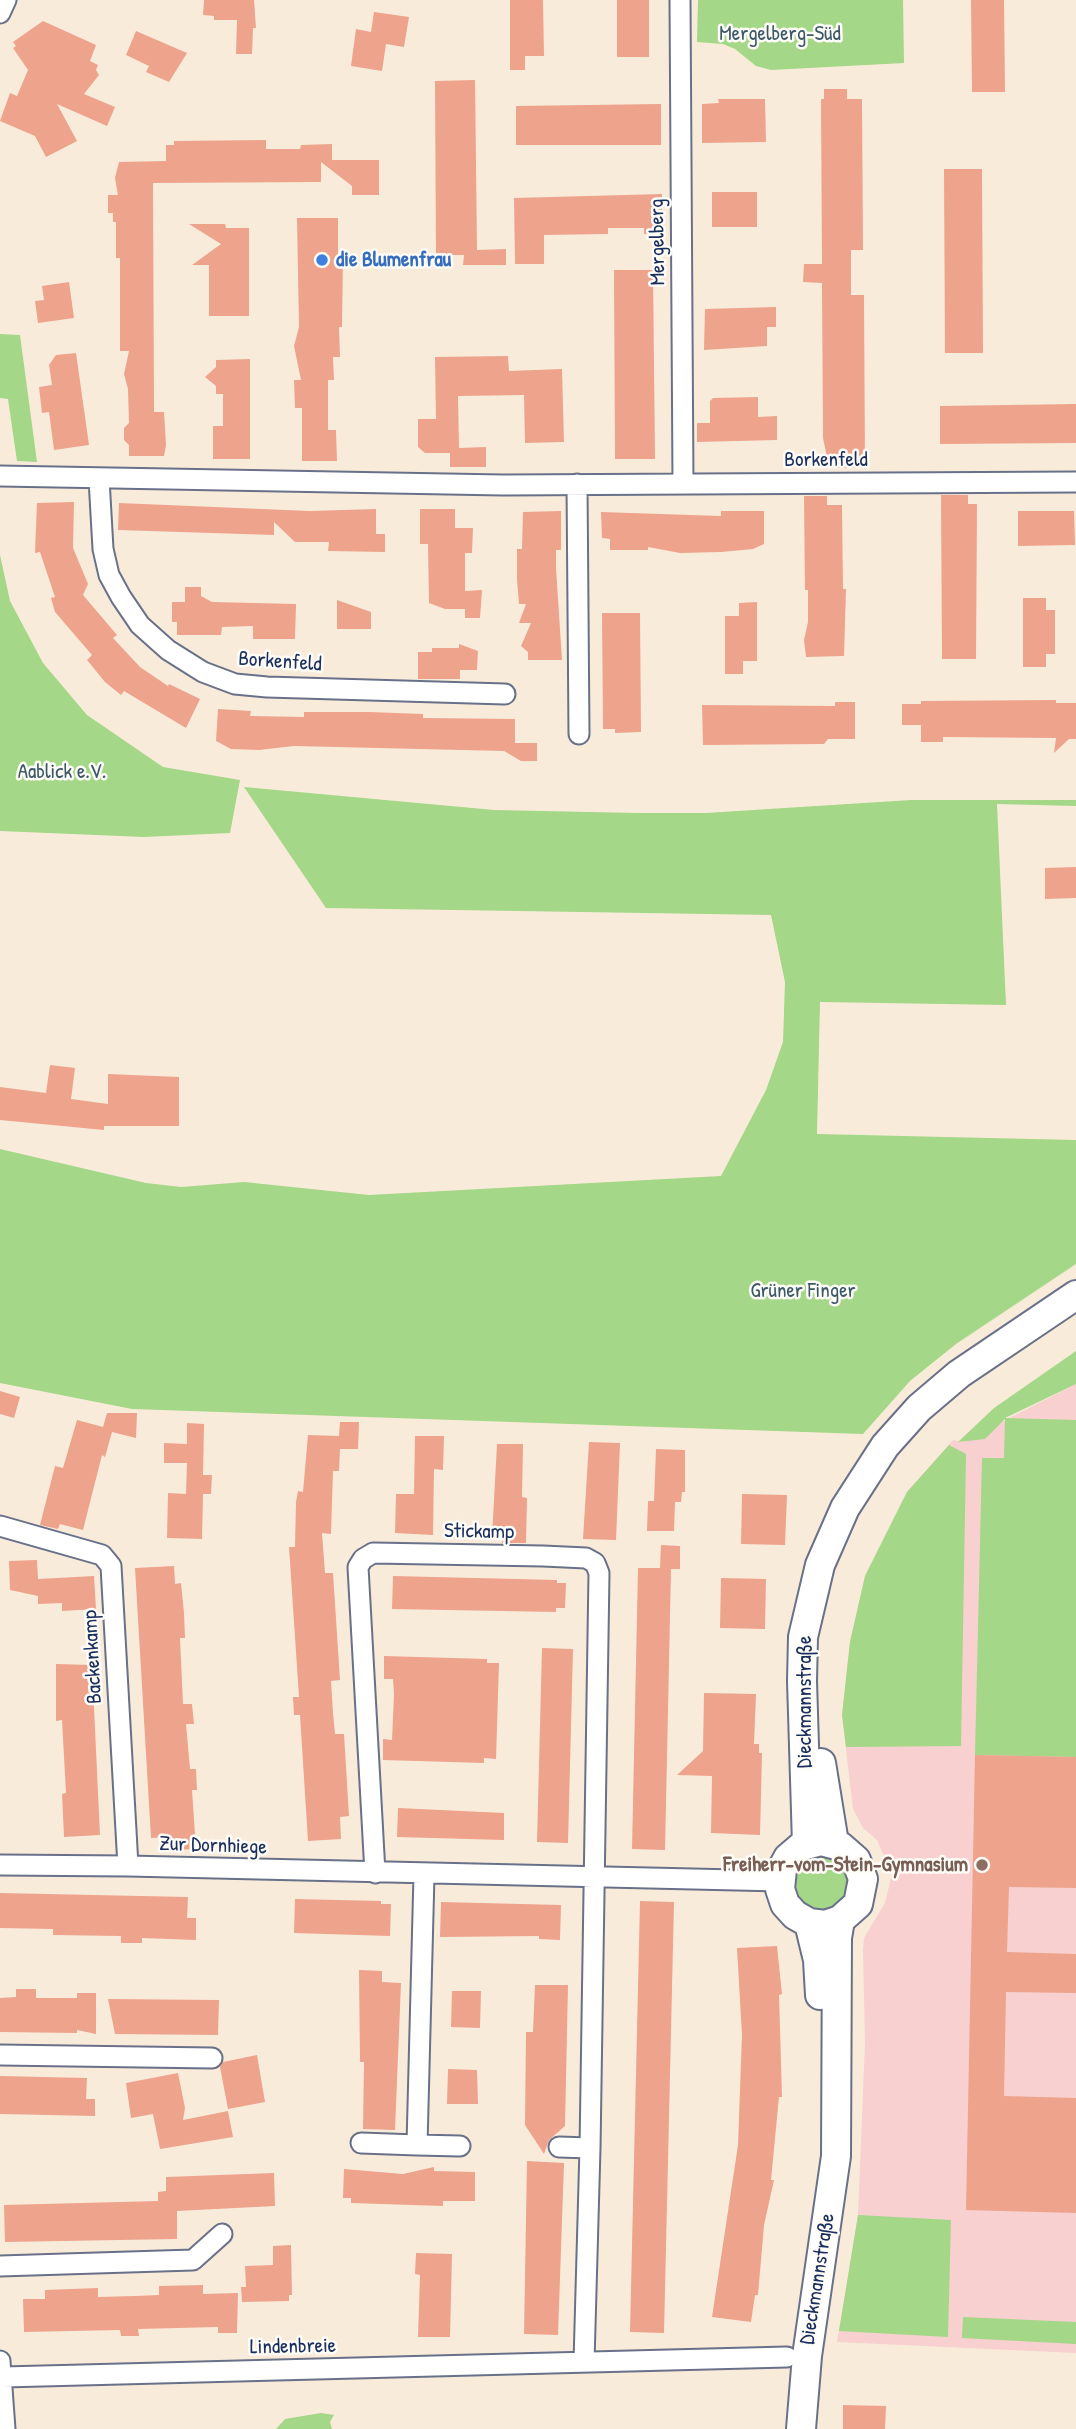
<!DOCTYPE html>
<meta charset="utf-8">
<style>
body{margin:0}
canvas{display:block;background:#f9ebda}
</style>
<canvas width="1076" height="2429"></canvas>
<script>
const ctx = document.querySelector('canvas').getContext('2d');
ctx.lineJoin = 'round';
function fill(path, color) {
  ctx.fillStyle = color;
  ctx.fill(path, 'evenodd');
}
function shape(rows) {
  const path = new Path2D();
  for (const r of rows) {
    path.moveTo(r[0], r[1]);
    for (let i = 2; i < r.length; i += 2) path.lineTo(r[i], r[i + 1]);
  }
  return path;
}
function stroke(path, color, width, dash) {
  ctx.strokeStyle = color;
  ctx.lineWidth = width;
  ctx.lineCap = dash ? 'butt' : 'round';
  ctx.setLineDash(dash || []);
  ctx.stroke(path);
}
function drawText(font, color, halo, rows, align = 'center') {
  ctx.font = font + ' "Patrick Hand",sans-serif';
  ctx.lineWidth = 5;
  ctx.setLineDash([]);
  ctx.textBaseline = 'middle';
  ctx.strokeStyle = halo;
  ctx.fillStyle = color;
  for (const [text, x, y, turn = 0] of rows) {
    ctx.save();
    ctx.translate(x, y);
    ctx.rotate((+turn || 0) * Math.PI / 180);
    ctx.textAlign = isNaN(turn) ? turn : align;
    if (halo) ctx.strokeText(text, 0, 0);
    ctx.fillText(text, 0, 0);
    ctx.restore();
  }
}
fill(shape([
 [1076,1384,1076,2353,837,2342,858,2215,865,2043,863,1950,864,1938,885,1903,892,1874,877,1840,863,1828,853,1809,842,1715,850,1642,865,1576,907,1492,953,1440,962,1442]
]), '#f7d0cf');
fill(shape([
 [698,0,903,0,904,63,771,70,756,66,735,49,723,44,697,42],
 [0,334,20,335,37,462,17,461,8,399,0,398],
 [0,555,10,601,43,663,87,715,163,767,240,780,230,833,144,837,0,831],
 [244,787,494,810,638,813,706,813,911,800,1076,800,1076,806,997,804,1006,1005,820,1002,817,1134,1076,1140,1076,1264,956,1344,910,1381,863,1434,132,1409,0,1383,0,1149,146,1183,181,1187,244,1182,369,1195,721,1176,766,1090,783,1042,785,982,771,915,326,908],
 [1076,1351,1076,1384,1005,1418,1076,1420,1076,1757,975,1755,982,1458,1004,1458,1005,1419,985,1439,958,1442,994,1408],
 [949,1445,966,1454,961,1746,846,1747,842,1715,850,1642,865,1576,907,1492],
 [824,1856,842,1865,849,1885,840,1903,821,1910,802,1903,794,1884,801,1865,809,1858],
 [858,2215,951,2220,948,2337,839,2331],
 [963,2317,1076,2322,1076,2344,962,2338],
 [321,2413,334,2415,330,2422,332,2429,276,2429,285,2419]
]), '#a4d787');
fill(shape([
 [204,0,254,0,256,28,253,28,252,54,236,54,237,20,214,20,214,16,203,15],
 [510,0,543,0,544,56,525,56,525,70,510,70],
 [617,0,649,0,649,57,617,57],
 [971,0,1004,0,1005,92,972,92],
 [374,12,409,17,404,47,386,44,382,71,351,66,356,29,371,32],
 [43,21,96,45,90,61,98,65,96,70,99,75,84,94,115,107,107,126,57,104,77,141,46,157,35,136,0,121,10,93,17,96,28,70,13,48,16,46,13,42],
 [136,31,187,53,169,82,146,72,149,66,126,55],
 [475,80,477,250,506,249,506,265,463,265,464,255,436,255,435,81],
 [824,89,847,89,847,99,862,99,863,250,851,250,851,295,864,295,865,467,838,468,838,457,827,457,823,438,822,283,803,282,804,264,822,264,821,99,824,99],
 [718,99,765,99,766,142,702,143,702,104,719,103],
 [661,104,661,145,516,145,516,106],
 [266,140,266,149,300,149,301,145,332,144,332,160,379,160,379,195,352,195,352,186,321,162,321,182,153,183,154,412,164,412,166,445,164,456,129,456,129,445,124,440,124,428,129,423,128,389,124,374,129,351,120,351,120,258,116,258,116,222,113,222,113,213,108,213,108,195,118,195,115,178,119,162,166,161,166,145,174,145,174,141],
 [944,169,982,169,983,353,945,353],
 [712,192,757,192,757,227,712,227],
 [662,194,662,234,644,234,644,228,608,228,608,234,544,235,544,264,515,264,514,198],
 [297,218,338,218,338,256,343,256,342,327,339,327,340,357,333,357,334,380,328,380,328,430,336,430,337,461,302,461,302,408,295,408,294,380,301,380,294,346,299,327],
 [189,224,225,224,226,228,249,228,249,316,209,316,209,265,192,265,221,244],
 [614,270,653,270,655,459,615,459],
 [69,282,74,318,38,323,35,301,44,300,42,286],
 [776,307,776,327,767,327,767,346,704,350,705,309],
 [76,353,89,445,54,450,49,412,42,413,39,387,52,385,49,365,56,355],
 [508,356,509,371,562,369,564,442,525,443,524,395,458,396,459,448,486,447,486,467,450,467,450,453,425,453,418,447,418,419,436,419,435,357],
 [250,359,250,459,213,459,213,426,223,426,223,394,216,394,216,386,205,377,216,367,216,360],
 [758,397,758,417,777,416,777,440,697,442,697,423,710,423,710,401,713,398],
 [1076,404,1076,443,940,444,940,406],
 [941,495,968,495,968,504,977,504,976,659,942,659],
 [804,496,827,496,827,505,842,505,843,589,846,589,844,656,806,657,804,640,808,622,808,590,805,590],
 [74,502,73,548,88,584,83,595,117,635,113,638,140,667,168,686,169,684,200,699,186,728,124,691,121,695,105,682,87,660,92,655,55,612,51,598,55,597,40,552,35,553,37,503],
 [119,503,310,511,376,509,376,534,385,534,385,552,328,551,329,542,295,542,274,522,274,535,118,530],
 [420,509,455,509,455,528,473,528,472,553,465,553,465,591,482,590,480,618,465,618,465,609,445,609,429,603,428,544,420,544],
 [561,511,561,550,556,550,556,568,562,660,528,660,528,652,521,646,531,623,519,623,526,604,519,604,517,579,517,549,522,549,523,512],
 [721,511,764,511,764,544,753,549,721,552,680,553,648,547,648,550,610,550,610,539,602,538,601,512,721,516],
 [1018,511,1074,511,1075,545,1018,546],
 [185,587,201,587,201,596,212,602,296,604,295,639,253,639,253,626,222,627,221,635,177,635,177,622,172,622,172,602,185,602],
 [1023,598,1046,598,1046,610,1055,610,1055,654,1046,654,1046,667,1023,667],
 [337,600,371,612,371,629,337,629],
 [757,602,757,661,743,661,743,674,725,674,725,616,739,616,739,603],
 [602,613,640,613,641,732,615,733,615,729,603,729],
 [459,644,478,651,477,670,460,670,460,679,418,679,418,652,432,652,432,648,459,648],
 [1056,700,1056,703,1076,703,1076,739,1069,739,1054,753,1056,738,943,737,943,742,921,742,921,725,902,725,902,704,921,704,921,701],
 [835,702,855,702,855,739,828,739,824,744,703,745,702,705,835,706],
 [218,709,251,711,250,716,304,717,304,712,369,712,423,714,423,718,515,719,515,743,537,743,537,761,521,761,504,751,294,746,259,750,231,749,216,741],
 [1076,867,1076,898,1045,899,1045,868],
 [50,1065,75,1068,71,1099,108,1104,108,1074,179,1077,179,1126,104,1126,104,1130,0,1120,0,1087,46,1093],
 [0,1391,20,1397,14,1418,0,1414],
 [107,1413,137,1413,136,1438,112,1432,105,1457,102,1455,83,1530,60,1524,58,1529,40,1525,55,1466,63,1468,77,1420,103,1427],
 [340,1422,359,1422,358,1449,340,1449,339,1471,333,1471,331,1534,322,1533,325,1573,333,1573,340,1680,331,1681,333,1713,335,1734,344,1734,349,1816,340,1817,341,1839,308,1841,300,1715,294,1715,293,1697,299,1697,289,1547,295,1547,296,1502,298,1491,303,1492,308,1435,339,1436],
 [187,1423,204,1424,203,1475,212,1475,211,1494,203,1494,202,1539,167,1538,168,1493,186,1494,187,1463,164,1463,164,1443,187,1444],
 [415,1436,444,1436,443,1470,434,1469,433,1535,395,1533,396,1494,414,1494],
 [589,1442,620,1443,616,1540,583,1539],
 [497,1444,523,1444,522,1497,527,1498,526,1543,502,1543,503,1538,492,1537],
 [656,1449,685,1450,685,1492,682,1492,681,1502,675,1502,674,1531,647,1531,648,1501,654,1501],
 [742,1494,787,1495,785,1545,741,1544],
 [661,1545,680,1546,680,1569,671,1569,665,1850,632,1849,638,1568,664,1568,660,1568],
 [37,1560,38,1579,94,1576,96,1609,62,1611,62,1603,38,1604,38,1596,10,1590,9,1561],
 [174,1566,175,1584,181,1583,184,1613,185,1638,180,1638,183,1704,192,1704,194,1724,186,1724,190,1769,196,1769,197,1790,192,1790,196,1849,172,1850,171,1837,151,1838,135,1568],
 [393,1576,557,1580,557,1583,566,1583,565,1608,556,1608,556,1612,392,1609],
 [721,1578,766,1579,765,1629,720,1628],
 [542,1648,573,1649,568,1843,537,1842],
 [384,1656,487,1659,487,1663,499,1663,496,1759,484,1758,484,1763,383,1760,383,1739,392,1740,394,1694,393,1679,384,1679],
 [56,1664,92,1665,100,1835,64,1837,62,1794,66,1793,62,1720,56,1721],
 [704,1693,756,1694,754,1744,759,1744,759,1753,762,1753,760,1835,711,1833,712,1776,677,1775,703,1751],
 [975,1755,1076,1757,1076,1888,1009,1887,1007,1952,1076,1954,1076,1993,1006,1992,1004,2096,1076,2098,1076,2213,966,2210],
 [398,1808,504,1813,504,1840,397,1837],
 [0,1893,188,1897,187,1918,196,1918,196,1940,142,1938,142,1943,121,1943,121,1936,53,1935,53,1929,0,1928],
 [295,1899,381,1901,381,1904,391,1904,390,1936,294,1933],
 [640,1901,674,1902,664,2333,630,2332],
 [441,1902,561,1905,560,1940,539,1939,539,1936,440,1937],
 [777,1946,782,1994,779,1995,782,2097,779,2097,771,2180,774,2180,764,2225,758,2295,755,2295,751,2322,712,2317,738,2145,742,2035,737,1948],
 [359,1970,382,1971,382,1982,401,1983,395,2130,363,2129,364,2062,360,2062],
 [535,1985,568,1985,565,2126,549,2140,544,2154,525,2125,526,2032,533,2032],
 [16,1989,36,1989,36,1998,77,1998,77,1993,96,1993,96,2034,77,2030,77,2033,0,2032,0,1998,16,1997],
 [452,1991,481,1991,480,2028,451,2027],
 [108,1999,219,2000,218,2035,115,2034],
 [257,2055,265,2102,228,2109,220,2067,223,2062],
 [448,2069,477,2070,478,2104,447,2104],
 [178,2073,185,2108,183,2120,228,2111,233,2137,160,2149,153,2114,131,2118,126,2083],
 [0,2076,87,2078,86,2099,95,2099,95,2116,0,2114],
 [527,2161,564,2163,558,2335,524,2334],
 [434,2167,434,2171,475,2172,475,2201,443,2201,443,2206,351,2203,351,2198,343,2198,344,2169,403,2174],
 [274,2173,275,2206,177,2211,177,2239,5,2242,4,2205,158,2201,158,2192,166,2191,166,2177],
 [291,2245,292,2295,289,2295,289,2301,242,2302,241,2287,246,2287,245,2266,273,2265,273,2246],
 [416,2253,452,2254,450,2337,418,2337,420,2275,415,2274],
 [203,2285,203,2294,238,2293,237,2333,218,2333,218,2327,138,2329,139,2336,121,2336,120,2330,24,2332,23,2299,45,2299,45,2290,98,2288,98,2297,135,2296,159,2295,159,2286],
 [843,2405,886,2406,885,2429,843,2429]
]), '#eea38d');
const street = shape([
 [680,0,683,483],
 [0,13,6,0],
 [0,476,503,485,1076,482],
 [99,479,103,549,109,575,121,597,140,625,168,650,203,672,235,684,267,687,505,694],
 [577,484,579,734],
 [0,1526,102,1555,111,1566,128,1866],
 [0,1865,128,1866,780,1881],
 [375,1873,358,1567,363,1559,373,1553,543,1556,586,1558,595,1563,599,1573,590,2148,559,2147],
 [0,2055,212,2058],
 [361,2143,417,2145,424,1875],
 [417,2145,460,2146],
 [0,2266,193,2260,222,2234],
 [0,2361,5,2429],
 [584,2362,590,2148],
 [3,2377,787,2357]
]);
const secondary = shape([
 [821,1763,834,1843],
 [807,1844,802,1681,803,1637,820,1565,845,1508,885,1446,919,1408,959,1374,1076,1295],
 [809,1923,818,1960,820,1995],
 [801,2429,807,2356,836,2156,837,1938,840,1920,858,1904,863,1879,856,1860,840,1846,821,1841,802,1846,788,1858,782,1869,780,1889,785,1904,795,1915,809,1923,825,1925,840,1920]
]);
stroke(street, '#697189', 23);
stroke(secondary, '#697189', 32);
stroke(street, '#fff', 19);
stroke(secondary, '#fff', 28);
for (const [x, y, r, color] of [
 [322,260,7,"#3f7fe0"],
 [982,1865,7,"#8d6e63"]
]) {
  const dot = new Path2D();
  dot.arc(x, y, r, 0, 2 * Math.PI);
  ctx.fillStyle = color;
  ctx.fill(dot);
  stroke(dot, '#fdfcf7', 2.5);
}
drawText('21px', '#3d5968', '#fdfcf7', [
 ["Mergelberg-Süd",780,34],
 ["Aablick e.V.",62,772],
 ["Grüner Finger",803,1291]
]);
drawText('21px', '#1b2f5e', '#fdfcf7', [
 ["Mergelberg",658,242,-91],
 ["Borkenfeld",826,460],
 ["Borkenfeld",280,662,4],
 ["Stickamp",479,1532,1],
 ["Backenkamp",93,1657,-93],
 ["Dieckmannstraße",805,1702,-90],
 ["Zur Dornhiege",213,1846,2],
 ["Dieckmannstraße",818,2279,-81],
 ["Lindenbreie",293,2347,-1]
]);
drawText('bold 21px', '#366cbe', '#fdfcf7', [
 ["die Blumenfrau",336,260]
], 'left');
drawText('bold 21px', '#785e54', '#fdfcf7', [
 ["Freiherr-vom-Stein-Gymnasium",968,1865]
], 'right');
</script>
